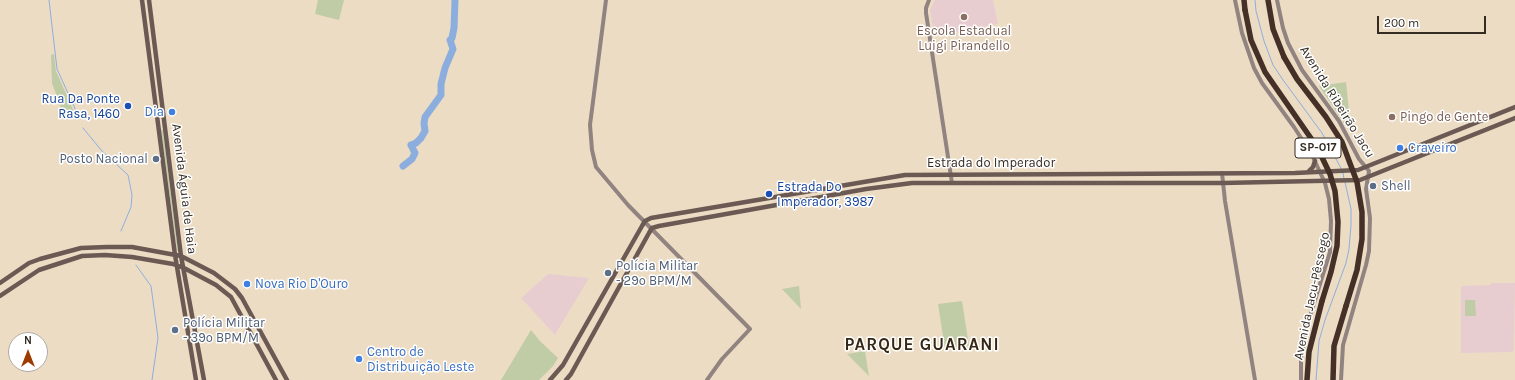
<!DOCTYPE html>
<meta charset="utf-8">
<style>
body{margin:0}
#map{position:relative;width:1515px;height:380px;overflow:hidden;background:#eddcc4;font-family:Karla,sans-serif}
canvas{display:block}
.north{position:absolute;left:8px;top:332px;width:40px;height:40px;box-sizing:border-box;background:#fff;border:1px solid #adaba7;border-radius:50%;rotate:0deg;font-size:11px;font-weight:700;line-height:16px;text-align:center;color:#332c23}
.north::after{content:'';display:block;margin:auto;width:14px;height:18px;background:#9d3a00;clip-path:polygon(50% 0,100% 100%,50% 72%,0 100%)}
.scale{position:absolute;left:1377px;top:16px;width:109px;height:18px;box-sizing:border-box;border:2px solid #332c23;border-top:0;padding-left:5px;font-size:12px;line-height:14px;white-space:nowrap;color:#332c23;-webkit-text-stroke:3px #fff;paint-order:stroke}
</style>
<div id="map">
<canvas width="1515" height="380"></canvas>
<div class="north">N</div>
<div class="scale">200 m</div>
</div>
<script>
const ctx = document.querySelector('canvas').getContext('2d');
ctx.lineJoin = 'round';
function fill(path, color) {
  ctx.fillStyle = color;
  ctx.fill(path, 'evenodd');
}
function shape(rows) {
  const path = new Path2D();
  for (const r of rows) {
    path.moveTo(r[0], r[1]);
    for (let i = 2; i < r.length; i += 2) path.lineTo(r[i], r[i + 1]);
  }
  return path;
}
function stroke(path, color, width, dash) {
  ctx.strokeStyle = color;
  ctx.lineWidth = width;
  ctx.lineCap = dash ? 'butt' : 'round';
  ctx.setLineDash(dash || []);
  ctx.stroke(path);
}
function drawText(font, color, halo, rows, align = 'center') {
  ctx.font = font + ' Karla,sans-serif';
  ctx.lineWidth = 3;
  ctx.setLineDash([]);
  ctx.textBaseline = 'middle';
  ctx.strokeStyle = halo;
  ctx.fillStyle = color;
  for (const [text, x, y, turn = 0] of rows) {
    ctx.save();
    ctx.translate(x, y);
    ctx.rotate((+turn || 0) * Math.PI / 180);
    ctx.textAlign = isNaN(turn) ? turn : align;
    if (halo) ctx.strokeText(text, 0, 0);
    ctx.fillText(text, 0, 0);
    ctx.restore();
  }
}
fill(shape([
 [935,0,993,0,998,24,936,35,934,34,930,10],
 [548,274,589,278,555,335,521,298],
 [1491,283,1515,283,1514,350,1512,352,1461,353,1461,286,1491,285]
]), '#e8cdd0');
fill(shape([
 [318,0,344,0,339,20,315,14],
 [54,54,56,71,75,114,64,117,52,83,51,55],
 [1346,82,1350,121,1350,132,1319,86],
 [161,130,163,130,178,251,177,251],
 [799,286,801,309,782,289],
 [1465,300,1475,300,1476,316,1465,316],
 [962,301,969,346,945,349,938,304],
 [531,330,540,341,558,358,553,366,539,380,501,380],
 [865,351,867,364,869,376,847,354]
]), '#c0cca6');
stroke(shape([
 [49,0,57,69,77,113],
 [1255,0,1256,11,1264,41,1273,65,1283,80,1322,133,1342,170],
 [83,128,102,151,128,175,132,195,131,207,121,231],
 [1343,173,1344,179],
 [136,265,151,286,158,338,152,380],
 [1316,380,1319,341,1325,320,1346,263,1349,249,1351,225,1351,209,1345,182]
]), '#8baede', 1);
stroke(shape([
 [403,166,412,159,415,153,411,145,416,143,421,138,425,131,424,123,425,117,441,95,441,84,445,68,453,49,450,40,452,38,454,28,455,0]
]), '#8baede', 7);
stroke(shape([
 [606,0,590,125,592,150,596,167,628,205,750,329,722,359,707,380],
 [929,0,926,8,926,13,952,183],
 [1235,0,1242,33,1254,68,1262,83,1294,127,1312,155,1325,183,1329,199,1331,221,1330,252,1306,329,1301,358,1301,380],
 [1277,0,1283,28,1288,43,1302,70,1339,121,1359,159,1369,171,1366,189,1370,218,1369,251,1366,265,1343,345,1341,380],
 [1222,173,1225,201,1255,380]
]), '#918480', 4);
stroke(shape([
 [142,0,175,255,196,380],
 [149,0,181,256,204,380],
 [1308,172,1313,167,1315,161],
 [0,283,29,263,40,259,81,248,107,247,132,247,181,256,214,273,235,289,242,298,287,380],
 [0,296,39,270,82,256,105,255,132,257,173,264,184,268,216,285,231,297,276,380],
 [550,380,563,365,642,226,645,221,651,218,905,175,1295,173,1358,170,1515,107],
 [566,380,571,374,649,233,652,228,659,226,866,189,912,183,1223,183,1360,180,1515,118]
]), '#6b5a53', 4.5);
stroke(shape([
 [1244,0,1245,10],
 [1268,0,1273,29,1284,57],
 [1307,380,1309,352,1322,301],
 [1333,380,1334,346,1346,306]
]), '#453028', 5.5);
stroke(shape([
 [1245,10,1251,40,1265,72,1317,147,1330,174,1335,191,1338,222,1337,246,1331,272,1322,301],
 [1284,57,1297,79,1326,117,1342,142,1357,182,1362,212,1362,239,1357,270,1346,306]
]), '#453028', 5.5);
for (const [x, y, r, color] of [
 [964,17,4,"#8d6e63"],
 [128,106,4,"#1a4fb4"],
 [172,112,4,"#3f7fe0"],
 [1392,117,4,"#8d6e63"],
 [1400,148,4,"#3f7fe0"],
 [156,159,4,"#5c6f8a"],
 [1373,186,4,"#5c6f8a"],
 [769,194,4,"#1a4fb4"],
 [608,273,4,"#5c6f8a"],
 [247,284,4,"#3f7fe0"],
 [175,330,4,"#5c6f8a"],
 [359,359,4,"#3f7fe0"]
]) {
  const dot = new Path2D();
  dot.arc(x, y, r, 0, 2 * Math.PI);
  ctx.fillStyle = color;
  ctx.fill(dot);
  stroke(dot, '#fff', 1.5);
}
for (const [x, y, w] of [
 [1318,148,46]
]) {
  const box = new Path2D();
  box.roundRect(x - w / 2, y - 10, w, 20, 3);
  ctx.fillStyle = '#fff';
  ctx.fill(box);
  stroke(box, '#332c23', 1);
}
drawText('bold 12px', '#332c23', null, [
 ["SP-017",1318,148]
]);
drawText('13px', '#785e54', '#fff', [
 ["Escola Estadual",964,31],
 ["Luigi Pirandello",964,46],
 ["Pingo de Gente",1400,117,"left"]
]);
drawText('13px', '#164399', '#fff', [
 ["Rua Da Ponte",120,99],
 ["Rasa, 1460",120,114],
 ["Estrada Do",777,187,"left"],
 ["Imperador, 3987",777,202,"left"]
], 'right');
drawText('13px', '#332c23', '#fff', [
 ["Avenida Ribeirão Jacu",1337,102,58],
 ["Estrada do Imperador",991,163],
 ["Avenida Águia de Haia",184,189,83],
 ["Avenida Jacu-Pêssego",1312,296,-78]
]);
drawText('13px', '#366cbe', '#fff', [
 ["Dia",164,112,"right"],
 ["Craveiro",1408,148],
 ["Nova Rio D'Ouro",255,284],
 ["Centro de",367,352],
 ["Distribuição Leste",367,367]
], 'left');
drawText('13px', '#4e5e75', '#fff', [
 ["Posto Nacional",148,159,"right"],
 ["Shell",1381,186],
 ["Polícia Militar",616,266],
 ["- 29º BPM/M",616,281],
 ["Polícia Militar",183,323],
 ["- 39º BPM/M",183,338]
], 'left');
ctx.letterSpacing = '1px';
drawText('bold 17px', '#362815', '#fff', [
 ["PARQUE GUARANI",922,345]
]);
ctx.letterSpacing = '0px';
</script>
